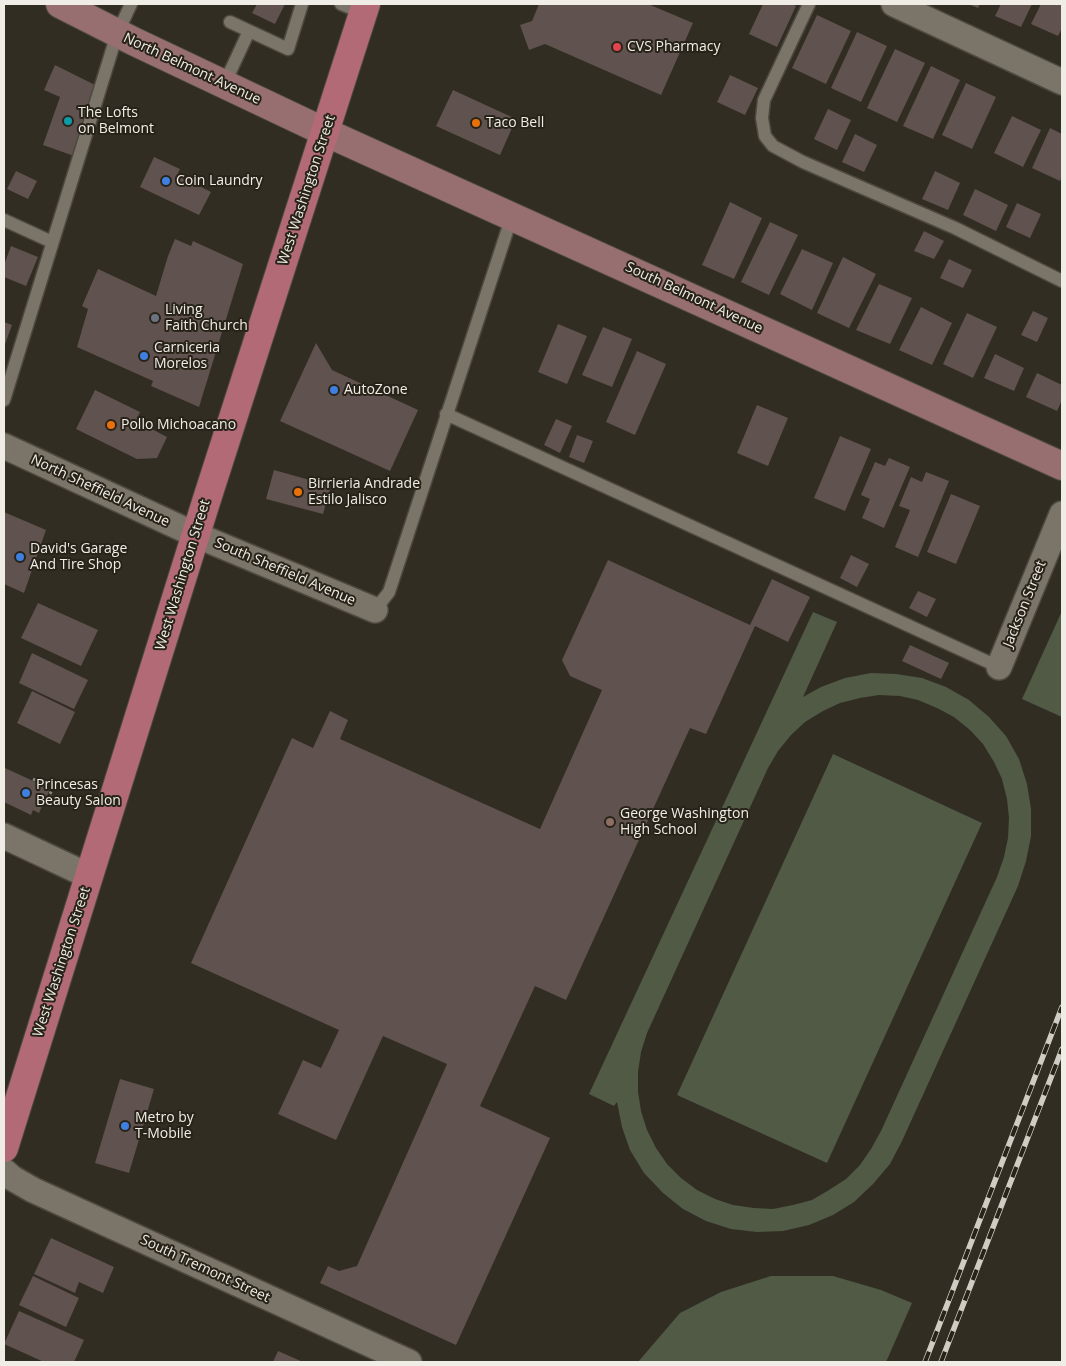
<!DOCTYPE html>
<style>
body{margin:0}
#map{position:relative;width:1066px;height:1366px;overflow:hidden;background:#322d22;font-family:"Open Sans",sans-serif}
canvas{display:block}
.frame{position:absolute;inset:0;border:5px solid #f0ede6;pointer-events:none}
</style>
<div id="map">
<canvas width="1066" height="1366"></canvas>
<div class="frame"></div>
</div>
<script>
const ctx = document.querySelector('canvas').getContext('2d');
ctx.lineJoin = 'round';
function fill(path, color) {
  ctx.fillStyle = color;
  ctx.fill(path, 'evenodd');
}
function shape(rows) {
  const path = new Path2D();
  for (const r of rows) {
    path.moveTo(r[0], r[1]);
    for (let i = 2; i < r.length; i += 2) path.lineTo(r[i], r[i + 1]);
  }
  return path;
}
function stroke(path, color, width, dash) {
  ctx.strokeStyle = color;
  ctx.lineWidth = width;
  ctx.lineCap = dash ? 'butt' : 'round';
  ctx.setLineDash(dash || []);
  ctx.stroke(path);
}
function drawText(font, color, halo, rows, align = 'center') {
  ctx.font = font + ' "Open Sans",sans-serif';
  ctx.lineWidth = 4;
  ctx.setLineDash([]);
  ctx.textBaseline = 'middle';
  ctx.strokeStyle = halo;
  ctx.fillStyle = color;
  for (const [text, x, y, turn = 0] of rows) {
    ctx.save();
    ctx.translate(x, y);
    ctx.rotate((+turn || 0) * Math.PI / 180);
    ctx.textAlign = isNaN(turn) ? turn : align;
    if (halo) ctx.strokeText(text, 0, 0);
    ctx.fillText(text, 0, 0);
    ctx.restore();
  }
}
fill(shape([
 [1062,611,1062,717,1022,699],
 [813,612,837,622,803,697,821,687,845,678,871,673,896,674,922,678,946,687,969,700,989,717,1006,736,1019,759,1027,784,1031,809,1031,836,1026,861,1018,886,902,1141,890,1164,873,1184,854,1202,833,1215,809,1225,783,1231,757,1232,731,1229,706,1221,683,1209,663,1193,644,1173,630,1150,622,1127,617,1102,614,1106,589,1094],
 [879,695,900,696,918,700,937,708,954,717,970,730,983,744,994,762,1002,779,1007,799,1009,818,1008,838,1004,857,997,877,881,1131,871,1149,860,1165,846,1179,829,1190,812,1200,793,1205,773,1209,754,1208,733,1205,715,1199,697,1190,681,1178,667,1164,656,1148,647,1130,641,1111,638,1092,638,1072,641,1052,647,1033,768,768,778,751,791,735,805,722,823,711,840,703,860,698],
 [833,754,982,823,827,1163,677,1095],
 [771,1276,833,1276,881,1290,912,1303,886,1362,638,1362,680,1313,721,1292]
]), '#505a45');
fill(shape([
 [257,4,285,4,275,24,252,13],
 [539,4,648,4,693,23,661,95,545,44,529,50,520,25,532,21],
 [763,4,791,4,796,6,777,47,749,34],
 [968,4,980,4,978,8],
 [1001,4,1032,4,1021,27,995,16],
 [1041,4,1062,4,1062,28,1058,36,1031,24],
 [817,15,851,31,826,84,792,68],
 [857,32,887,46,861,102,831,88],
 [895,49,925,63,897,122,867,108],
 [55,65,97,86,74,156,43,145,60,97,44,90],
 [931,66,960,80,933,139,903,126],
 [730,75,758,88,745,115,717,102],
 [966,83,996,97,972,149,942,135],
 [453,90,516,119,500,155,436,126],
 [828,109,851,120,837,150,814,139],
 [1012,116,1041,130,1023,167,994,153],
 [1050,128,1062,134,1062,176,1060,181,1032,168],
 [855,134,877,145,864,172,842,162],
 [154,157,180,169,177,175,211,192,199,215,140,187],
 [16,171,37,181,28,199,7,189],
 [935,171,960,183,948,210,922,199],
 [975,189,1008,205,996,231,963,215],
 [730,202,762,218,734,279,702,265],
 [1017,203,1041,214,1030,238,1006,227],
 [770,222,798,235,769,295,741,282],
 [924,231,944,241,934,259,914,251],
 [175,239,191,246,193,241,243,264,199,407,151,386,153,381,77,347,88,309,82,306,98,269,156,296,168,256],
 [11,246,38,257,26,286,4,277,4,265],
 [802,249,833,263,812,310,780,294],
 [843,257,876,274,849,328,817,313],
 [949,259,972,270,963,288,940,278],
 [879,284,912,298,890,344,856,330],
 [921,307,952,323,932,365,899,350],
 [1033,311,1048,318,1037,342,1021,335],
 [967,313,997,327,973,378,943,364],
 [4,322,12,325,4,347],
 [558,324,587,336,567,384,538,372],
 [603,327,632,339,612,387,582,375],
 [316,343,332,370,418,410,390,471,280,421],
 [637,351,666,364,635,435,606,422],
 [995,354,1024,368,1014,391,984,378],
 [1037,373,1062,385,1062,400,1057,411,1026,397],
 [95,390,140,412,136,421,167,437,157,458,137,459,76,429],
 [757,405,788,418,768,466,737,453],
 [556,419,572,426,560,453,544,445],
 [577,435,593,441,584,463,569,457],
 [840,436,871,449,845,511,814,498],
 [889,458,910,467,884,528,862,518,870,499,861,495,875,462,885,466],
 [274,470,331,486,323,514,266,499],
 [926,472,949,481,918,557,895,547,910,510,899,506,911,477,922,482],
 [951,494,980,506,956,564,927,552],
 [4,512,46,530,24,593,4,584],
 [851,555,869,564,857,587,840,578],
 [608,560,750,625,772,579,810,597,788,642,755,626,706,734,690,728,566,1000,535,986,480,1106,550,1138,456,1345,320,1283,328,1266,339,1271,357,1266,447,1064,383,1036,336,1140,278,1114,303,1060,321,1068,339,1030,191,963,292,738,313,748,330,711,348,720,340,739,540,829,602,690,570,676,562,660],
 [918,591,936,599,927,617,909,608],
 [38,603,98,630,81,666,21,638],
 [910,645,949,663,941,679,902,661],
 [32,653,88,680,74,709,19,683],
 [32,691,75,712,60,744,17,723],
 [5,768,44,786,43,788,49,791,39,813,33,810,31,815,4,802],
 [120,1079,154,1089,129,1173,95,1163],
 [51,1238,114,1267,103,1293,79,1282,75,1293,34,1274],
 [33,1276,79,1298,66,1327,19,1305],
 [19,1311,84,1340,74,1362,44,1362,4,1344],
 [278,1351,303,1362,273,1362]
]), '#60524e');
const service = shape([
 [341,4,363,13],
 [809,4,764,100,762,118,765,136,773,146,803,162,955,228,1062,281],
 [230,22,288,49,302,4],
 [224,85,249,31],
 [4,220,52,242],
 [4,400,117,34,131,4],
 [446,414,999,667],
 [375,610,389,592,512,216]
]);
const minor = shape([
 [894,4,1062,82],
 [4,446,196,535,375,610],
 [999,667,1062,514],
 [4,836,89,876],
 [4,1171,12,1178,33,1190,409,1362]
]);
const secondary = shape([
 [60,4,133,41,325,132,1062,466]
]);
const primary = shape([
 [4,1148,206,502,366,4]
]);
stroke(service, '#4d4940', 15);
stroke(minor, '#4d4940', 28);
stroke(secondary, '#4d4940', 30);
stroke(primary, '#4d4940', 30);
stroke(shape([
 [33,779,53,788,49,796],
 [49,796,73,807]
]), '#8b877e', 3, [2.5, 4]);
stroke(service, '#7b7468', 12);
stroke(minor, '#7b7468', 25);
stroke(secondary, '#976f70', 28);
stroke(primary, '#b26a77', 28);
const rail = shape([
 [925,1362,1062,1007],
 [941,1362,1062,1049]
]);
stroke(rail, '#cfccc4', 5.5);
stroke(rail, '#282319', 4, [11]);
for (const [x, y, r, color] of [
 [617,47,5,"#e0444e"],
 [68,121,5,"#0f9aa8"],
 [476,123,5,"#e8710a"],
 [166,181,5,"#3f7fe0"],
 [155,318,5,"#6b7280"],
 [144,356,5,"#3f7fe0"],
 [334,390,5,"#3f7fe0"],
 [111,425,5,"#e8710a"],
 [298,492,5,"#e8710a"],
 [20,557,5,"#3f7fe0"],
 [26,793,5,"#3f7fe0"],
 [610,822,5,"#8d6e63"],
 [125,1126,5,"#3f7fe0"]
]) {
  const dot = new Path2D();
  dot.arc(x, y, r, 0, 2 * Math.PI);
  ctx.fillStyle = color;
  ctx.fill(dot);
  stroke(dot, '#282319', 2);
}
drawText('14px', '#f0ede6', '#282319', [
 ["CVS Pharmacy",627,47],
 ["The Lofts",78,113],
 ["on Belmont",78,129],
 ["Taco Bell",486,123],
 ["Coin Laundry",176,181],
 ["Living",165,310],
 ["Faith Church",165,326],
 ["Carniceria",154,348],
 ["Morelos",154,364],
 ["AutoZone",344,390],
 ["Pollo Michoacano",121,425],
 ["Birrieria Andrade",308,484],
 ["Estilo Jalisco",308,500],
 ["David's Garage",30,549],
 ["And Tire Shop",30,565],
 ["Princesas",36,785],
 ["Beauty Salon",36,801],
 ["George Washington",620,814],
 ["High School",620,830],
 ["Metro by",135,1118],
 ["T-Mobile",135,1134]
], 'left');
drawText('14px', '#f0ede6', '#282319', [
 ["North Belmont Avenue",192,69,25],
 ["West Washington Street",307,190,-72],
 ["South Belmont Avenue",694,298,25],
 ["North Sheffield Avenue",100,491,25],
 ["South Sheffield Avenue",285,572,23],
 ["West Washington Street",183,575,-73],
 ["Jackson Street",1025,604,-68],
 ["West Washington Street",62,962,-72],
 ["South Tremont Street",205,1269,25]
]);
</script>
